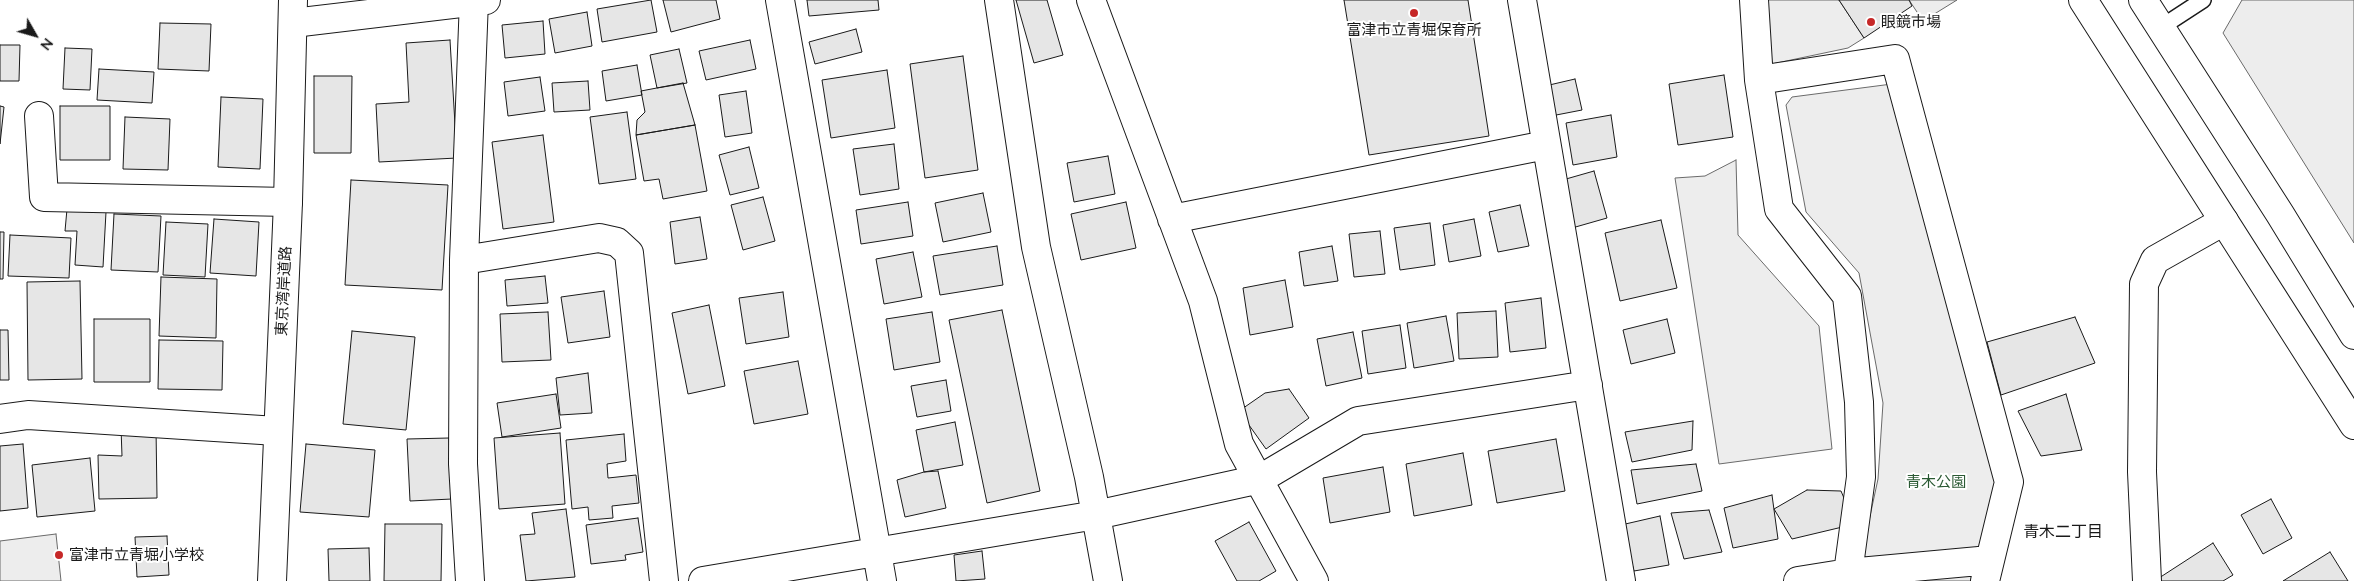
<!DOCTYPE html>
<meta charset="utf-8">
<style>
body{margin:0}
#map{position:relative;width:2354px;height:581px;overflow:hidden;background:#fff;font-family:Mulish,sans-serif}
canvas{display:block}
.north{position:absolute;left:10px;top:10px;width:50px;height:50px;-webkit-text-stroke:4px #fff;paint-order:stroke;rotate:128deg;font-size:14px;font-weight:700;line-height:20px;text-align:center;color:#1a1a1a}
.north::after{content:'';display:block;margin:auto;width:18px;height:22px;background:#1a1a1a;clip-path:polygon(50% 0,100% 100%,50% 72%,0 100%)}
</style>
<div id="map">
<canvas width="2354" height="581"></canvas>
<div class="north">N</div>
</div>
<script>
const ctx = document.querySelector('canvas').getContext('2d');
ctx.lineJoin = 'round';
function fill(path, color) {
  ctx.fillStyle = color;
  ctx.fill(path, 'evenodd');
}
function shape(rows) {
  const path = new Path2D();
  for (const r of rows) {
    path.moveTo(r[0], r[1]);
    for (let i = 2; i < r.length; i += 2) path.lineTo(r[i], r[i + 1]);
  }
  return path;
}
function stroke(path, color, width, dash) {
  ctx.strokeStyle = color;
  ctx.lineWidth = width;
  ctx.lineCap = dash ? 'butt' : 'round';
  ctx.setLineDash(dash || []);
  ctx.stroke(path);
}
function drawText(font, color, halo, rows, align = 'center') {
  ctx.font = font + ' Mulish,"Noto Sans JP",sans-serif';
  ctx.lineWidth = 4;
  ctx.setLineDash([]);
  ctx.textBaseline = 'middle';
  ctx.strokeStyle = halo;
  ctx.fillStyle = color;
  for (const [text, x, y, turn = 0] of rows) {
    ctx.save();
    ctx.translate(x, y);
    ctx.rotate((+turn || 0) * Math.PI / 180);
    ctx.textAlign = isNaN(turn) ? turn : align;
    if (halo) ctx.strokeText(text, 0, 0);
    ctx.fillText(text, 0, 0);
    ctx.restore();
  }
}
const built = shape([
 [1763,0,1839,0,1864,38,1848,48,1772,64,1763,0],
 [1909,0,1957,0,1923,21,1909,0],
 [2242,0,2354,0,2354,243,2223,33,2242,0],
 [1892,84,1996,480,1972,581,1856,581,1878,479,1883,403,1859,273,1806,212,1786,105,1792,97,1892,84],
 [1736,160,1738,235,1819,326,1832,449,1719,464,1675,178,1705,176,1736,160],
 [56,534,61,581,0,581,0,541,56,534]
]);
fill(built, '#ededed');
stroke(built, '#6a6a6a', 1);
const building = shape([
 [651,0,657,32,602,42,597,9,651,0],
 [663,0,716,0,720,19,671,32,663,0],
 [807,0,878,0,879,10,809,16,807,0],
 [1016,0,1047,0,1063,55,1034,63,1016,0],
 [1344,0,1468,0,1489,136,1369,155,1344,0],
 [1839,0,1909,0,1912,6,1864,38,1839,0],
 [587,12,592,46,555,53,549,19,587,12],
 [543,21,545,54,505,58,502,25,543,21],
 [160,23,211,24,209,71,158,69,160,23],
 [856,29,862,52,815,64,809,42,856,29],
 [450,40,457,158,379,162,376,104,409,102,406,43,450,40],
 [750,40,756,69,706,80,699,51,750,40],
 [0,45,20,45,19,81,0,81,0,45],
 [65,48,92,49,90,90,63,89,65,48],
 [679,49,687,83,657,88,650,55,679,49],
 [963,56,978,170,925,178,910,64,963,56],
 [637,65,642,95,606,101,602,71,637,65],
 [99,69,154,72,152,103,97,100,99,69],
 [887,70,895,128,831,138,822,80,887,70],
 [1724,75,1733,137,1678,145,1669,84,1724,75],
 [314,76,352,76,351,153,314,153,314,76],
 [540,77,545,111,508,116,504,82,540,77],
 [1575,79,1582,110,1551,116,1545,86,1575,79],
 [588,81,590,110,554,112,552,83,588,81],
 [683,83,695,125,636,135,637,120,645,112,641,91,683,83],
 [746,91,752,133,725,137,719,95,746,91],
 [221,97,263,99,260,169,218,167,221,97],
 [0,106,4,107,0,144,0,106],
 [60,106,110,106,110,160,60,160,60,106],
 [627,112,636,179,599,184,590,117,627,112],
 [1611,115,1617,157,1573,165,1566,123,1611,115],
 [125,117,170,119,168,170,123,169,125,117],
 [695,125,707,191,663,199,659,179,644,181,636,135,695,125],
 [543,135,554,222,503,229,492,142,543,135],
 [894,144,899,189,860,195,853,149,894,144],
 [749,147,759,188,730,195,719,155,749,147],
 [1108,156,1115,194,1074,202,1067,163,1108,156],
 [1594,171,1607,218,1572,228,1559,181,1594,171],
 [351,180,448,185,442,290,345,285,351,180],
 [983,193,991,232,943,242,935,203,983,193],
 [763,197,775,241,743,250,731,205,763,197],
 [908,202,913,236,861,244,856,210,908,202],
 [1126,202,1136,248,1081,260,1071,214,1126,202],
 [1520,205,1529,246,1498,252,1489,212,1520,205],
 [67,209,106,212,103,267,75,265,77,231,65,231,67,209],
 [114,214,161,216,158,272,111,270,114,214],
 [700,217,707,259,675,264,670,222,700,217],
 [214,219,259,222,256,276,210,273,214,219],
 [1474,219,1481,256,1449,262,1443,225,1474,219],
 [1661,220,1677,288,1620,301,1605,233,1661,220],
 [166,222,208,224,205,277,163,275,166,222],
 [1430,223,1435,265,1400,270,1394,228,1430,223],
 [1380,231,1385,274,1354,277,1349,234,1380,231],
 [0,232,4,232,3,279,0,279,0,232],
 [10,235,71,238,69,278,8,276,10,235],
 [997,246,1003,285,940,295,933,256,997,246],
 [1332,246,1338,281,1304,286,1299,252,1332,246],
 [913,252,922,297,884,304,876,259,913,252],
 [545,276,548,303,507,306,505,280,545,276],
 [161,277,217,279,216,338,159,336,161,277],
 [1285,280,1293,327,1250,335,1243,288,1285,280],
 [80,281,82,379,28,380,27,282,80,281],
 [604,291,610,337,568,343,561,297,604,291],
 [783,292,789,337,746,344,739,298,783,292],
 [1541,298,1546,348,1510,352,1505,303,1541,298],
 [709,305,725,386,688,394,672,313,709,305],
 [1002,310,1040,491,987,503,949,320,1002,310],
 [1496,311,1498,357,1459,359,1457,313,1496,311],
 [548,312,551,360,502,362,500,314,548,312],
 [932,312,940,362,894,370,886,319,932,312],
 [1446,316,1454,361,1414,368,1407,323,1446,316],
 [2075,317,2095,363,2001,395,1987,342,2075,317],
 [94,319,150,319,150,382,94,382,94,319],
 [1667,319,1675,353,1631,364,1623,330,1667,319],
 [1400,325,1406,368,1368,374,1362,331,1400,325],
 [0,330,8,330,9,380,0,380,0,330],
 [352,331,415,337,406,430,343,424,352,331],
 [1353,332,1362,378,1326,386,1317,339,1353,332],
 [159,340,223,341,222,390,158,389,159,340],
 [798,361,808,414,754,424,744,371,798,361],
 [588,373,592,413,560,415,556,378,588,373],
 [946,380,951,411,917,417,911,386,946,380],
 [1289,389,1309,418,1266,449,1239,411,1265,393,1289,389],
 [556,394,561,428,502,437,497,403,556,394],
 [2066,394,2082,450,2041,456,2018,411,2066,394],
 [1693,421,1692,450,1632,462,1625,432,1693,421],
 [955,422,963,465,924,472,916,430,955,422],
 [121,428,156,428,157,498,99,499,98,455,122,456,121,428],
 [560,433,565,504,499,509,494,438,560,433],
 [624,434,626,461,607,464,608,478,636,475,639,503,612,506,613,518,589,520,588,507,572,509,566,440,624,434],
 [449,438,452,499,410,501,407,439,449,438],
 [1556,439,1565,491,1497,503,1488,451,1556,439],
 [23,444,28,508,0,511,0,446,23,444],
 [306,444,375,450,369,517,300,512,306,444],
 [1463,453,1472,505,1414,516,1406,464,1463,453],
 [90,458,95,511,37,517,32,465,90,458],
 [1696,464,1702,491,1637,504,1631,470,1696,464],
 [1383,467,1390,512,1330,523,1323,478,1383,467],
 [938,471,946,508,905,517,897,480,924,472,938,471],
 [1807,490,1841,491,1855,524,1792,539,1774,509,1807,490],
 [1772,495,1778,539,1733,548,1724,508,1772,495],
 [2271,499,2292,538,2263,554,2241,515,2271,499],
 [566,509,575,577,526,581,520,535,535,534,532,513,566,509],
 [1709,510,1722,552,1684,559,1671,513,1709,510],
 [1660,516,1669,565,1634,571,1621,525,1660,516],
 [638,518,643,552,625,555,626,560,591,564,586,525,638,518],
 [1249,522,1276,571,1259,581,1237,581,1215,541,1249,522],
 [385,524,442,524,441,581,384,581,385,524],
 [167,536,169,575,137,577,135,537,167,536],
 [2213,543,2233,575,2223,581,2161,581,2159,578,2213,543],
 [369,548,370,581,329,581,328,549,369,548],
 [982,551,985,579,956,581,954,555,982,551],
 [2330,552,2348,581,2283,581,2330,552]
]);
fill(building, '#e6e6e6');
stroke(building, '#1a1a1a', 1);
const lane = shape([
 [2160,28,2203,0]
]);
const street = shape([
 [780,0,882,581],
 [999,0,1036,247,1089,477,1108,581],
 [1091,0,1203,301,1239,444,1314,581],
 [1522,0,1621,581],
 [1754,0,1759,80,1779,209,1847,296,1859,402,1861,477,1848,573],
 [1759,80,1895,59,2009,482,1985,581],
 [39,116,44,197,288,202],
 [1172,219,1546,145],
 [464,260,599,238,617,242,629,253,664,581],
 [0,419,28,415,277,431],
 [470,581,463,464,464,260,474,0],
 [703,581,1096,515,1260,479,1358,421,1588,385],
 [1798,581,1848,573,1990,560],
 [2147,581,2142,472,2144,284,2155,260,2224,221]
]);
const secondary = shape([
 [2083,0,2354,425],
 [2143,0,2280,214,2354,335],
 [293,23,486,0]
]);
const highway = shape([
 [272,581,288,202,293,0]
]);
stroke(lane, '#1a1a1a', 18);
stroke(street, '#1a1a1a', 30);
stroke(secondary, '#1a1a1a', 30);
stroke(highway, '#1a1a1a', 30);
stroke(lane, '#fff', 15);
stroke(street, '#fff', 28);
stroke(secondary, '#fff', 28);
stroke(highway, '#fff', 28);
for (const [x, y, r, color] of [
 [1414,13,5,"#c62828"],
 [1871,22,5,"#c62828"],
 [59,555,5,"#c62828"]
]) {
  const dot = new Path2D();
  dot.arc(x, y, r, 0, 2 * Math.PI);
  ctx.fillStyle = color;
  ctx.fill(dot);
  stroke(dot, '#fff', 2);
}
drawText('15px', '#1a1a1a', '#fff', [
 ["眼鏡市場",1881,22],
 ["富津市立青堀保育所",1414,30,"center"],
 ["富津市立青堀小学校",69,555]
], 'left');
drawText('15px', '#1a1a1a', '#fff', [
 ["東京湾岸道路",284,291,-87]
]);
drawText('15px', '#2b5a34', '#fff', [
 ["青木公園",1936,482]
]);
drawText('16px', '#1a1a1a', '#fff', [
 ["青木二丁目",2063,532]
]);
</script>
